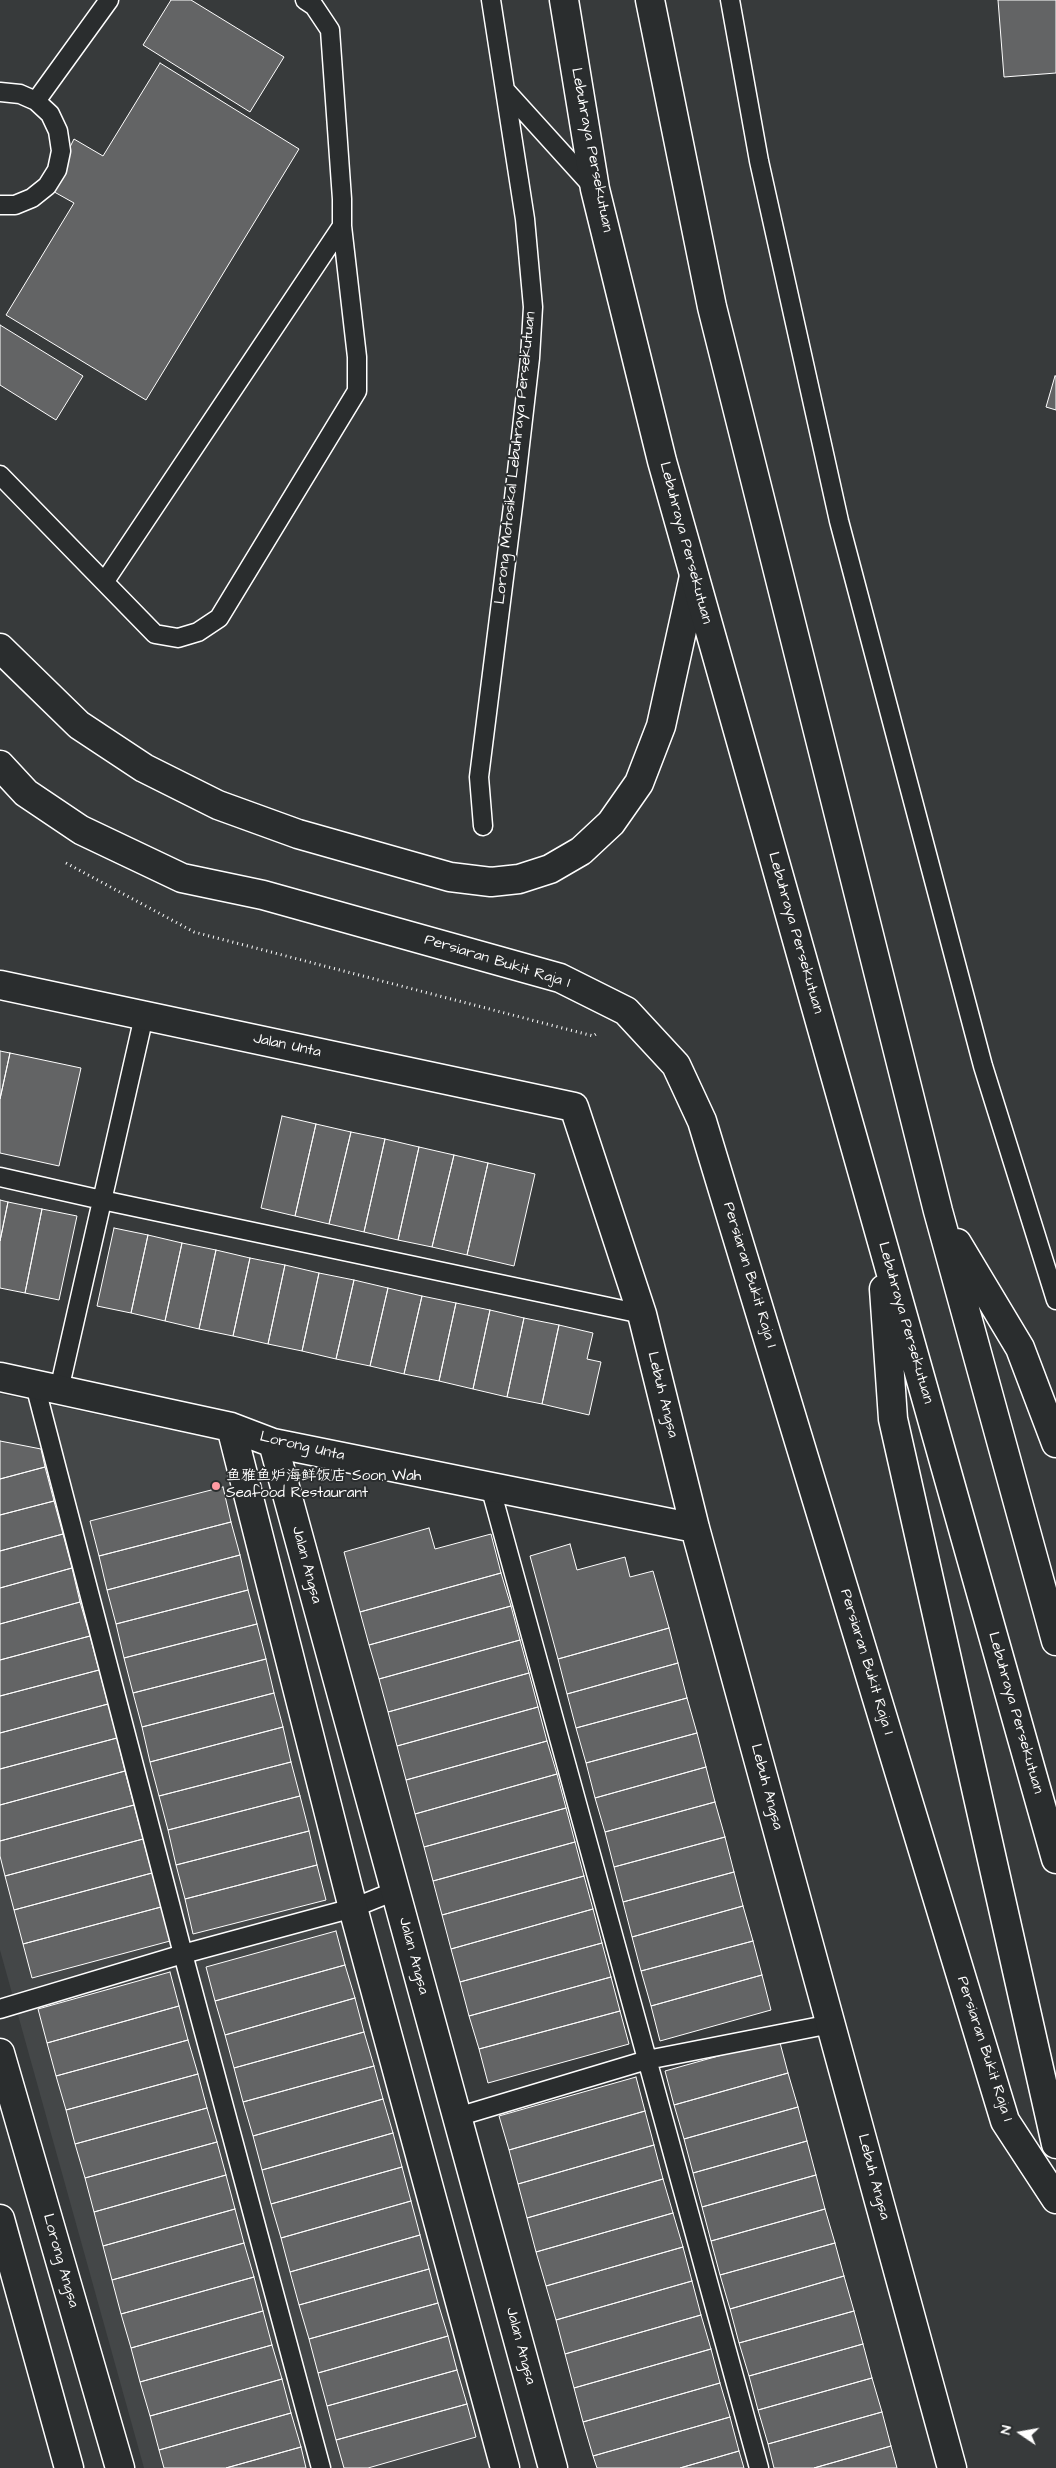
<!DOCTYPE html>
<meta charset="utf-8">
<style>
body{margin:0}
#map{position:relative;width:1056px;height:2468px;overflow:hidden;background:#373a3b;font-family:"Architects Daughter",sans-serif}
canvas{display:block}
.north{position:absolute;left:996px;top:2408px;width:50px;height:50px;-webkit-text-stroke:4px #2a2d2e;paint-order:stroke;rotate:282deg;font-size:14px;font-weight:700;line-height:20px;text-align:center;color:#fff}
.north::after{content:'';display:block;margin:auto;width:18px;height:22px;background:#fff;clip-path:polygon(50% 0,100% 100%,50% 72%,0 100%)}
</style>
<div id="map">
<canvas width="1056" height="2468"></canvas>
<div class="north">N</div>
</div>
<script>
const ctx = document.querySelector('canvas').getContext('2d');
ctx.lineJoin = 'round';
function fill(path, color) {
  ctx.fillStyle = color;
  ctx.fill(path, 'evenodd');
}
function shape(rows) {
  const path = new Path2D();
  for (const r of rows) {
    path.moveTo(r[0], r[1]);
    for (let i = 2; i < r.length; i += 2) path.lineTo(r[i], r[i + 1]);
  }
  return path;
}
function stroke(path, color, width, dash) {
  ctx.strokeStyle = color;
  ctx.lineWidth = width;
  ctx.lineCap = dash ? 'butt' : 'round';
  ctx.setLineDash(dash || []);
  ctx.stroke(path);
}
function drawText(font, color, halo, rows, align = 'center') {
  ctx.font = font + ' "Architects Daughter","LXGW WenKai TC",sans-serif';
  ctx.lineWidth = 4;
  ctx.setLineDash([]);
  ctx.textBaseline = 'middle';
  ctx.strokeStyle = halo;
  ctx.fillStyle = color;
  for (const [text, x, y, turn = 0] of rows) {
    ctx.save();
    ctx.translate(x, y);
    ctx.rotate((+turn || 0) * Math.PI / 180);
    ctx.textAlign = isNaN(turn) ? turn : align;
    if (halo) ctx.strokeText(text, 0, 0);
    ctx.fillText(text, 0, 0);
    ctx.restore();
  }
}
fill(shape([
 [0,1394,218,1440,497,2468,144,2468,0,1950]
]), '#444748');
const building = shape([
 [171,0,191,0,284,57,250,112,143,45,171,0],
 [998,0,1056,0,1056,73,1004,77,998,0],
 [160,63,299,149,146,400,6,315,74,203,49,189,74,139,103,156,160,63],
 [0,325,83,376,56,420,0,385,0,325],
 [1055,376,1056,376,1056,410,1046,407,1055,376],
 [0,1051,10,1053,0,1099,0,1051],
 [10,1053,81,1068,59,1166,0,1153,0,1099,10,1053],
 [282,1116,316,1124,295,1216,261,1208,282,1116],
 [316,1124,351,1132,329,1224,295,1216,316,1124],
 [351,1132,385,1139,364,1232,329,1224,351,1132],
 [385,1139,419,1147,398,1240,364,1232,385,1139],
 [419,1147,454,1155,432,1247,398,1240,419,1147],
 [454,1155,488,1163,467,1255,432,1247,454,1155],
 [488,1163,535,1174,514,1266,467,1255,488,1163],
 [0,1200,8,1202,0,1241,0,1200],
 [8,1202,42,1209,25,1293,0,1288,0,1241,8,1202],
 [42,1209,77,1216,59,1300,25,1293,42,1209],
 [114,1228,148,1235,131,1313,97,1306,114,1228],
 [148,1235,182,1243,165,1321,131,1313,148,1235],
 [182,1243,216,1250,199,1329,165,1321,182,1243],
 [216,1250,250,1258,233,1336,199,1329,216,1250],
 [250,1258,285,1265,268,1344,233,1336,250,1258],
 [285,1265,319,1273,302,1351,268,1344,285,1265],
 [319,1273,354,1280,336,1359,302,1351,319,1273],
 [354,1280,388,1288,370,1366,336,1359,354,1280],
 [388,1288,422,1296,404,1374,370,1366,388,1288],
 [422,1296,456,1303,439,1381,404,1374,422,1296],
 [456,1303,490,1310,473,1389,439,1381,456,1303],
 [490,1310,524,1318,507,1397,473,1389,490,1310],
 [524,1318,559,1325,542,1404,507,1397,524,1318],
 [559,1325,593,1333,587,1359,601,1362,589,1415,542,1404,559,1325],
 [0,1441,41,1449,45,1467,0,1479,0,1441],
 [45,1467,54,1501,0,1515,0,1479,45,1467],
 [223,1487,231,1522,99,1556,90,1521,223,1487],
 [54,1501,63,1534,0,1551,0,1515,54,1501],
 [231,1522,240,1555,107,1590,99,1556,231,1522],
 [429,1528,435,1549,491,1534,501,1573,360,1612,344,1552,429,1528],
 [63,1534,72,1568,0,1588,0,1551,63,1534],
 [570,1544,577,1570,625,1557,630,1577,653,1571,669,1628,558,1659,530,1556,570,1544],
 [240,1555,248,1590,116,1624,107,1590,240,1555],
 [72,1568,80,1602,0,1624,0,1588,72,1568],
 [501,1573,511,1606,369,1645,360,1612,501,1573],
 [248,1590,257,1624,124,1658,116,1624,248,1590],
 [80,1602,90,1636,0,1660,0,1624,80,1602],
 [511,1606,520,1640,379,1679,369,1645,511,1606],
 [257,1624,266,1659,133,1693,124,1658,257,1624],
 [669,1628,678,1663,567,1694,558,1659,669,1628],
 [90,1636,99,1670,0,1696,0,1660,90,1636],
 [520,1640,529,1673,388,1712,379,1679,520,1640],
 [266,1659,274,1693,142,1727,133,1693,266,1659],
 [678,1663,687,1698,576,1728,567,1694,678,1663],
 [99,1670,108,1704,0,1733,0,1696,99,1670],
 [529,1673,538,1707,397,1746,388,1712,529,1673],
 [274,1693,283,1727,150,1762,142,1727,274,1693],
 [687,1698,697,1733,586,1763,576,1728,687,1698],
 [108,1704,117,1738,0,1769,0,1733,108,1704],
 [538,1707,547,1741,406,1780,397,1746,538,1707],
 [283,1727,291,1762,159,1796,150,1762,283,1727],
 [697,1733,706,1767,595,1798,586,1763,697,1733],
 [117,1738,125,1771,0,1805,0,1769,117,1738],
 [547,1741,557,1774,415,1814,406,1780,547,1741],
 [291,1762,300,1796,168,1830,159,1796,291,1762],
 [706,1767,715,1802,605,1832,595,1798,706,1767],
 [125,1771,134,1805,0,1841,0,1805,125,1771],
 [557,1774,566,1808,424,1847,415,1814,557,1774],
 [300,1796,309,1831,176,1865,168,1830,300,1796],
 [715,1802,725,1837,614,1867,605,1832,715,1802],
 [134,1805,143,1839,5,1876,0,1856,0,1841,134,1805],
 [566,1808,575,1842,433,1881,424,1847,566,1808],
 [309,1831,317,1865,185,1899,176,1865,309,1831],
 [725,1837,734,1872,623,1902,614,1867,725,1837],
 [143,1839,152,1873,14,1910,5,1876,143,1839],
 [575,1842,584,1876,442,1915,433,1881,575,1842],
 [317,1865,326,1900,193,1934,185,1899,317,1865],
 [734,1872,743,1906,632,1937,623,1902,734,1872],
 [152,1873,161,1907,23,1944,14,1910,152,1873],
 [584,1876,593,1909,451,1949,442,1915,584,1876],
 [743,1906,753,1941,641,1971,632,1937,743,1906],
 [161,1907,170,1941,32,1978,23,1944,161,1907],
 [593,1909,602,1943,460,1982,451,1949,593,1909],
 [336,1931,345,1965,215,2001,206,1967,336,1931],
 [753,1941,762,1975,651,2006,641,1971,753,1941],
 [602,1943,611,1977,469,2016,460,1982,602,1943],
 [345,1965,355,1998,225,2035,215,2001,345,1965],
 [170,1972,179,2006,47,2043,38,2009,170,1972],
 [762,1975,771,2010,660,2041,651,2006,762,1975],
 [611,1977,620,2011,479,2049,469,2016,611,1977],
 [355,1998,364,2032,234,2068,225,2035,355,1998],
 [179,2006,188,2040,56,2076,47,2043,179,2006],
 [620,2011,629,2044,488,2083,479,2049,620,2011],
 [364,2032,374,2066,243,2102,234,2068,364,2032],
 [779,2039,788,2073,674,2105,665,2071,779,2039],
 [188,2040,198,2074,66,2110,56,2076,188,2040],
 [374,2066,383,2099,253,2136,243,2102,374,2066],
 [788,2073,798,2107,684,2139,674,2105,788,2073],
 [198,2074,207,2108,75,2144,66,2110,198,2074],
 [636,2077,645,2111,509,2150,499,2116,636,2077],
 [383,2099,393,2133,262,2170,253,2136,383,2099],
 [798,2107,807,2141,693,2173,684,2139,798,2107],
 [207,2108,217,2142,85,2178,75,2144,207,2108],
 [645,2111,654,2145,518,2184,509,2150,645,2111],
 [393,2133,402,2167,271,2204,262,2170,393,2133],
 [807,2141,816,2175,702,2207,693,2173,807,2141],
 [217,2142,226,2175,94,2212,85,2178,217,2142],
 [654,2145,663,2179,527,2218,518,2184,654,2145],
 [402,2167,411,2201,281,2238,271,2204,402,2167],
 [226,2175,235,2209,103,2246,94,2212,226,2175],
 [816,2175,825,2209,711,2241,702,2207,816,2175],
 [663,2179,673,2213,536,2252,527,2218,663,2179],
 [411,2201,420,2235,290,2272,281,2238,411,2201],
 [235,2209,244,2243,112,2280,103,2246,235,2209],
 [825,2209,835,2243,720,2275,711,2241,825,2209],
 [673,2213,683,2247,546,2286,536,2252,673,2213],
 [420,2235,429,2269,299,2305,290,2272,420,2235],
 [244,2243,254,2277,121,2314,112,2280,244,2243],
 [835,2243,844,2276,730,2309,720,2275,835,2243],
 [683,2247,692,2281,556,2320,546,2286,683,2247],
 [429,2269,438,2303,309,2339,299,2305,429,2269],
 [844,2276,854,2311,739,2343,730,2309,844,2276],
 [254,2277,263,2311,131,2348,121,2314,254,2277],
 [692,2281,701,2315,565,2354,556,2320,692,2281],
 [438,2303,448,2336,318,2373,309,2339,438,2303],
 [263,2311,272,2345,140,2382,131,2348,263,2311],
 [854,2311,863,2344,749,2376,739,2343,854,2311],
 [701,2315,711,2349,574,2388,565,2354,701,2315],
 [448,2336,457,2370,327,2406,318,2373,448,2336],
 [863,2344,872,2378,758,2410,749,2376,863,2344],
 [272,2345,282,2379,150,2416,140,2382,272,2345],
 [711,2349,720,2383,583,2422,574,2388,711,2349],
 [457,2370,467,2404,336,2440,327,2406,457,2370],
 [872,2378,882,2412,768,2444,758,2410,872,2378],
 [282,2379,291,2413,159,2450,150,2416,282,2379],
 [720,2383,730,2417,593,2456,583,2422,720,2383],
 [467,2404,476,2437,368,2468,344,2468,336,2440,467,2404],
 [882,2412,891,2446,814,2468,774,2468,768,2444,882,2412],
 [291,2413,301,2447,226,2468,164,2468,159,2450,291,2413],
 [730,2417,739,2451,680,2468,597,2468,593,2456,730,2417],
 [891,2446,897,2468,814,2468,891,2446],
 [301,2447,306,2468,226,2468,301,2447],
 [739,2451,744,2468,680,2468,739,2451]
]);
fill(building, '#636465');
stroke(building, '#fff', 1);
const lane = shape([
 [730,0,759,161,839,521,983,1066,1056,1300],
 [506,91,593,187],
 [0,92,20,94,36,101,50,114,58,131,61,151,57,170,47,186,32,198,15,205,0,205],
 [36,101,109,0],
 [0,475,155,634,178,638,198,632,219,618,357,391,357,357,342,226,342,199,330,30,314,6,305,0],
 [105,581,342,226],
 [483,826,479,777,514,498,530,358,533,307,525,219,491,0],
 [0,1177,102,1200,642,1314],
 [35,1385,183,1954,321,2468],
 [59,1390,144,1016],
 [490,1486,759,2468],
 [0,2009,183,1954,353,1908,395,1891],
 [457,2117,647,2060,831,2024]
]);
const street = shape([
 [0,985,574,1107,642,1314,695,1528,952,2468],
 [0,1377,231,1427,273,1443,695,1528],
 [231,1427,353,1908,505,2468],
 [273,1443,553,2468],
 [0,2053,120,2468],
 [0,2219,69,2468]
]);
const secondary = shape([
 [0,648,79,725,144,768,218,805,298,834,450,877,491,882,519,879,550,869,581,851,611,823,639,783,661,726,694,576],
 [0,765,26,793,81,830,182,878,263,895,560,978,626,1011,676,1065,702,1121,1005,2121,1056,2199]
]);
const highway = shape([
 [564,0,595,189,662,461,1056,1859],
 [650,0,712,307,938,1211,1056,1641],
 [957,1243,1020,1348,1056,1443],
 [884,1289,893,1419,1056,2144]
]);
stroke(lane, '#fff', 21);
stroke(street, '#fff', 31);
stroke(secondary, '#fff', 31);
stroke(highway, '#fff', 31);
stroke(shape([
 [66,863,194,932,593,1036,596,1034]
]), '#fff', 3, [1, 4]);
stroke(lane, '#2a2d2e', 18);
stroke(street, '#2a2d2e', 28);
stroke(secondary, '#2a2d2e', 28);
stroke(highway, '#2a2d2e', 28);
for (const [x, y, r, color] of [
 [216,1486,5,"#ff9aa2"]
]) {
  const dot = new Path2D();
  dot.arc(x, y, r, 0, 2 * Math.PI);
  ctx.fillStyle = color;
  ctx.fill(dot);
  stroke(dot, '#2a2d2e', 2);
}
drawText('15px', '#fff', '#2a2d2e', [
 ["Lebuhraya Persekutuan",591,150,79],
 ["Lorong Motosikal Lebuhraya Persekutuan",516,458,-84],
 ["Lebuhraya Persekutuan",685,543,75],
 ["Lebuhraya Persekutuan",795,933,74],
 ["Persiaran Bukit Raja 1",497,962,17],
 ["Jalan Unta",287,1046,12],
 ["Persiaran Bukit Raja 1",749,1275,73],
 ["Lebuhraya Persekutuan",905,1323,74],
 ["Lebuh Angsa",662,1395,76],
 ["Lorong Unta",302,1447,13],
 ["Jalan Angsa",306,1565,75],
 ["Persiaran Bukit Raja 1",866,1662,73],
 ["Lebuhraya Persekutuan",1015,1713,74],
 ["Lebuh Angsa",766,1787,75],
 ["Jalan Angsa",413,1956,75],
 ["Persiaran Bukit Raja 1",984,2049,72],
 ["Lebuh Angsa",873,2177,75],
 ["Lorong Angsa",60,2261,74],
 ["Jalan Angsa",520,2346,75]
]);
drawText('15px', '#fff', '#2a2d2e', [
 ["鱼雅鱼炉海鲜饭店 Soon Wah",226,1477],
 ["Seafood Restaurant",226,1494]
], 'left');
</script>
